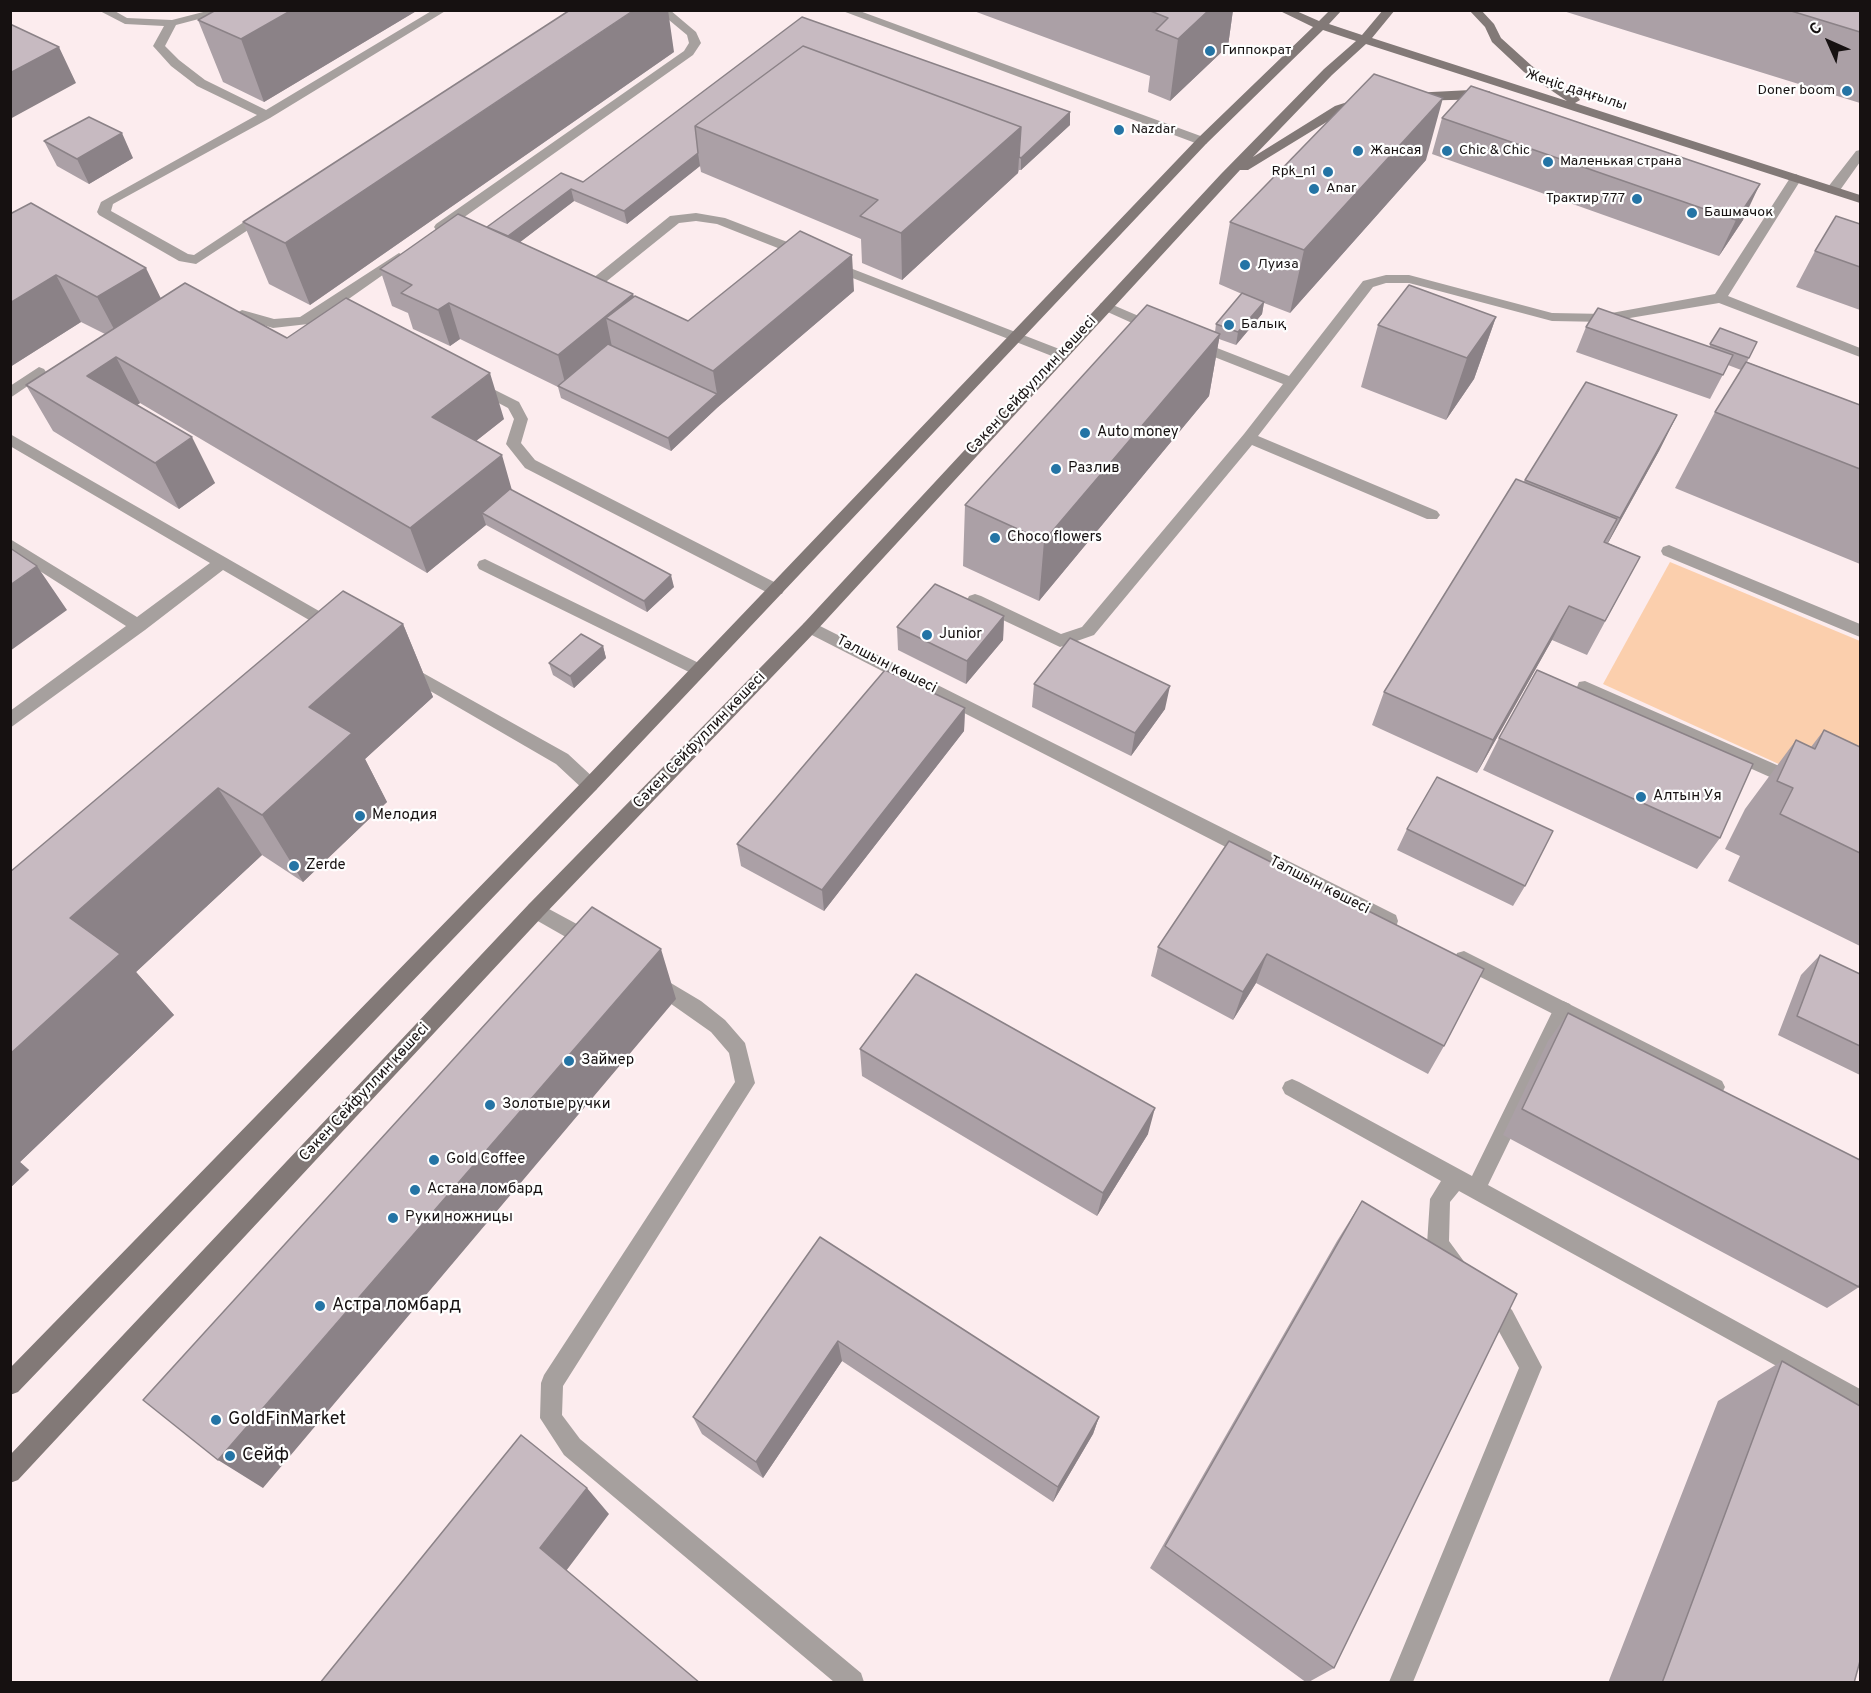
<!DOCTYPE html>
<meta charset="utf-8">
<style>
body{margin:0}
#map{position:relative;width:1871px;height:1693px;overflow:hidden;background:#fcecee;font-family:Overpass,sans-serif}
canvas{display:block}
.frame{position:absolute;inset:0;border:12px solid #161111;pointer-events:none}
.north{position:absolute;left:1799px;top:12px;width:60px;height:60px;-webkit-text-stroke:4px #fefefe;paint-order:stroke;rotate:315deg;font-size:16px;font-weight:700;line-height:24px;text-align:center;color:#161111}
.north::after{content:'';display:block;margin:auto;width:21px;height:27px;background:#161111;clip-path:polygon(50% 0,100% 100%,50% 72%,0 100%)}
</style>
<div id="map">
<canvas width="1871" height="1693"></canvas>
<div class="frame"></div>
<div class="north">С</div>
</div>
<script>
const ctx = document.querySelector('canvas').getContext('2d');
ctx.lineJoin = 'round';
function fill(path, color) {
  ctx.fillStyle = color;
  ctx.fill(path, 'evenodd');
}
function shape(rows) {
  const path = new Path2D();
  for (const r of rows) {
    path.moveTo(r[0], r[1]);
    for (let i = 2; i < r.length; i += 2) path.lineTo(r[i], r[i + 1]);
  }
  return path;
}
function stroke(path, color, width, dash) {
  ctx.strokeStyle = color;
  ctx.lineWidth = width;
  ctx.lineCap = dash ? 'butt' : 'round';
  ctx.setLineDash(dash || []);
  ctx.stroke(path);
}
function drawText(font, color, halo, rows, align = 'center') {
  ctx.font = font + ' Overpass,sans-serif';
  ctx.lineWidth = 4.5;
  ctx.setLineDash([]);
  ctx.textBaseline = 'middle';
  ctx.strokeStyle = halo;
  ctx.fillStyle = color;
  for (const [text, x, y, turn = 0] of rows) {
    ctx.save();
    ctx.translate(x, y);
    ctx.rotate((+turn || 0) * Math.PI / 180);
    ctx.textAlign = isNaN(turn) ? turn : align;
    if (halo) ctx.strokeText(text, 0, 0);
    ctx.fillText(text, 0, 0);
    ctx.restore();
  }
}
fill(shape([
 [1670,562,1860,641,1860,801,1603,684]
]), '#fbcfad');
fill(shape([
 [98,10,113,10,127,18,172,20,211,10,233,10,176,25,165,46,179,60,205,80,266,110,433,10,447,10,270,118,113,204,111,211,188,254,194,255,259,212,269,212,271,215,196,264,179,261,99,215,97,212,101,202,257,115,197,86,171,66,153,46,164,26,125,24,98,10],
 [657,10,670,10,696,32,701,43,693,55,446,230,436,230,434,227,436,224,684,51,689,43,687,35,657,10],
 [840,10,857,10,1206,138,1208,141,1206,144,1198,144,840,10],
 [1860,150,1860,162,1838,193,1828,193,1827,190,1828,187,1856,151,1860,150],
 [1796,174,1802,178,1728,296,1860,348,1860,357,1719,303,1606,322,1552,321,1409,283,1386,283,1373,287,1258,436,1437,511,1440,515,1437,519,1427,519,1252,445,1094,635,1060,647,969,604,967,600,969,596,975,594,981,596,1061,634,1082,627,1244,434,1283,384,1189,347,1187,344,1189,341,1199,341,1289,376,1363,281,1386,275,1409,275,1552,313,1606,314,1715,294,1790,178,1796,174],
 [696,213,725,218,808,250,810,253,808,256,798,256,717,224,696,221,679,223,602,285,592,285,590,282,592,279,670,216,696,213],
 [399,253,406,257,404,260,333,310,308,324,273,328,237,317,235,314,242,310,274,319,300,317,399,253],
 [832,261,1067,352,1069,355,1067,358,1057,358,827,268,825,265,832,261],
 [1106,302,1162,326,1164,329,1157,333,1152,332,1101,309,1099,306,1101,303,1106,302],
 [39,367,44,369,46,372,44,375,10,398,10,386,39,367],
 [475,380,519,402,528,419,521,443,535,460,782,586,784,590,782,594,770,594,525,468,506,444,514,419,508,408,470,388,468,385,470,382,475,380],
 [10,434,340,623,342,627,340,631,328,631,223,570,145,630,10,728,10,711,126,626,10,552,10,539,137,617,210,563,10,446,10,434],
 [1669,545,1860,624,1860,637,1663,555,1661,551,1663,547,1669,545],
 [485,559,705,666,707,670,705,674,699,676,693,674,479,569,477,565,479,561,485,559],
 [407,664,568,754,596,780,599,785,596,790,590,792,584,790,556,764,401,674,399,670,401,666,407,664],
 [1585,681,1802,776,1805,781,1802,786,1796,788,1790,786,1579,692,1577,687,1579,682,1585,681],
 [536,902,599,936,601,942,599,948,592,950,585,948,529,916,527,910,529,904,536,902],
 [654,973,701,1001,725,1020,745,1043,755,1083,563,1386,562,1415,580,1439,861,1673,864,1682,834,1682,564,1455,540,1418,541,1383,544,1375,735,1082,729,1053,711,1032,647,987,644,981,647,975,654,973],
 [1563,1001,1570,1004,1573,1010,1488,1185,1860,1389,1860,1412,1459,1191,1450,1202,1449,1241,1468,1267,1465,1274,1457,1277,1449,1274,1427,1244,1430,1199,1441,1181,1285,1094,1282,1088,1285,1082,1292,1079,1299,1082,1472,1176,1556,1004,1563,1001],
 [1489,1292,1497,1295,1512,1310,1542,1367,1413,1682,1389,1682,1519,1368,1496,1326,1481,1311,1478,1303,1481,1295,1489,1292]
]), '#a6a09e');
fill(shape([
 [810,621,1396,915,1398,921,1396,927,1389,929,1382,927,804,631,802,627,804,623,810,621],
 [1464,951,1722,1081,1725,1087,1722,1093,1715,1096,1708,1093,1457,965,1455,959,1457,953,1464,951]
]), '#a6a09e');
fill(shape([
 [1278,10,1294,10,1319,21,1330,10,1342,10,1329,24,1362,35,1383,10,1395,10,1372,38,1567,101,1524,72,1492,42,1485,27,1469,10,1481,10,1494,24,1501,38,1532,66,1578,97,1580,100,1575,103,1860,195,1860,203,1366,44,1332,75,1253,157,1335,106,1363,97,1367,98,1367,104,1343,112,1248,170,1240,170,816,631,543,916,18,1480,10,1483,10,1455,529,904,804,623,1221,174,1324,69,1356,41,1323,30,1206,144,596,790,18,1392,10,1395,10,1368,584,780,1198,138,1313,27,1278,10],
 [1471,90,1489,91,1495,95,1489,99,1412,101,1406,97,1412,93,1471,90]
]), '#827977');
fill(shape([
 [216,10,418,10,264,102,223,82,198,20],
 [971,10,1233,10,1228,46,1170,101,1148,92,1150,76],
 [1560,10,1860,10,1860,103],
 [802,17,1070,125,1021,170,1019,170,1018,173,902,280,862,263,861,239,701,172,700,166,627,224,574,201,520,242,688,321,854,291,718,407,671,451,561,398,558,387,460,339,450,346,413,329,408,313,392,306,380,269,487,227,583,182],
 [674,52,310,305,269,284,243,222],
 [1442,118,1743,220,1719,256,1432,154],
 [44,141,133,158,89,184,57,166],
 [1426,160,1290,313,1264,303,1262,314,1236,345,1219,339,1209,396,1039,601,963,566,965,505,1215,332,1216,324,1242,294,1219,284,1230,222],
 [10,214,161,298,287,338,504,419,476,441,512,491,674,587,647,612,486,525,427,573,140,403,137,405,215,483,179,509,53,431,26,385,105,334,81,322,10,367],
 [1860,224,1860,310,1796,287,1815,251],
 [1496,317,1474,379,1446,420,1361,387,1378,325],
 [1586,327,1709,347,1720,328,1757,342,1747,362,1860,405,1860,564,1675,488,1715,412,1741,370,1728,365,1710,399,1576,352],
 [1677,415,1659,451,1608,543,1640,557,1587,655,1552,640,1477,773,1372,725,1384,692,1525,480],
 [1004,616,1003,640,966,684,898,650,897,627],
 [403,624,433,697,365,759,387,802,303,882,262,855,136,972,174,1015,20,1162,29,1170,10,1188,10,872],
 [603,646,606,658,574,688,553,675,549,663],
 [1034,684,1165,709,1131,756,1032,707],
 [965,708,964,731,824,911,741,866,737,844],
 [1824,730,1860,747,1860,946,1728,881,1740,856,1725,849,1745,809,1796,740,1811,747],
 [1499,738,1720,838,1697,869,1483,770],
 [1407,829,1525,886,1513,906,1397,850],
 [1229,841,1444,1046,1428,1074,1256,983,1233,1020,1151,976,1158,947],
 [1820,955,1860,974,1860,1075,1778,1035,1801,975],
 [1568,1013,1859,1287,1827,1308,1503,1135,1548,1041],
 [860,1049,1148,1134,1097,1216,862,1076],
 [1362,1201,1334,1668,1307,1683,1150,1568,1337,1241],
 [820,1237,1099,1417,1093,1434,1053,1502,842,1361,763,1478,702,1434,693,1417],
 [1782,1361,1854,1683,1608,1683,1718,1401]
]), '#aba0a6');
fill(shape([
 [292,10,418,10,264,102,241,39],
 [634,10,668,10,674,52,310,305,285,243],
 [1209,10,1233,10,1228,46,1170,101,1178,39],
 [59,47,76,83,10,119,10,73],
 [1443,98,1426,160,1290,313,1304,250],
 [1070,112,1070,125,1021,170,1021,158],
 [1021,127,1018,173,902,280,901,233],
 [122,133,133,158,89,184,77,159],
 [698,153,700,166,627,224,624,211],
 [1760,184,1743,220,1719,256,1736,220],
 [571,189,574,201,494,262,491,249],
 [852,255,854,291,718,407,671,451,668,438,717,394,713,371],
 [146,268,169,315,122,344,97,297],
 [56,275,81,322,10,367,10,303],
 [633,294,640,330,606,318,613,352,567,391,558,355],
 [1264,302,1262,314,1236,345,1238,332],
 [449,303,460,339,450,346,438,310],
 [1496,317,1474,379,1446,420,1467,358],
 [1220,334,1209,396,1039,601,1044,541],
 [116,357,140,403,113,421,87,376],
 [490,373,504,419,448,463,432,417],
 [1677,415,1659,451,1603,552,1620,518],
 [192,437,215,483,179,509,155,463],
 [502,455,515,501,482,513,486,525,427,573,410,528],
 [37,566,67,610,10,651,10,585],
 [671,575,674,587,647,612,644,601],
 [1569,606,1552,640,1477,773,1493,740],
 [1004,616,1003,640,966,684,967,661],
 [403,624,433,697,365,759,387,802,303,882,262,815,309,707],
 [603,646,606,658,574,688,570,676],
 [1170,686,1165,709,1131,756,1135,733],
 [965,708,964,731,824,911,822,890],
 [218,788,262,855,136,972,174,1015,20,1162,29,1170,10,1188,10,1054,70,918],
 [661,949,676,999,263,1488,218,1460],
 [1267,954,1256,983,1233,1020,1243,992],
 [1155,1108,1148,1134,1097,1216,1103,1193],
 [838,1341,842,1361,763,1478,756,1462],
 [1099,1417,1093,1434,1053,1502,1058,1487],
 [587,1488,609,1514,566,1571,540,1548]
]), '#8b8287');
const building = shape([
 [216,10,292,10,241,39,198,20,216,10],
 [570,10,634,10,285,243,243,222,570,10],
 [1148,10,1209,10,1178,39,1156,30,1168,18,1148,10],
 [1788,10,1860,10,1860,32,1788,10],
 [802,17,1070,112,1021,158,1019,157,1021,127,803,46,695,126,698,153,624,211,571,189,508,236,487,227,561,173,583,182,802,17],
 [10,24,59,47,10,73,10,24],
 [803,46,1021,127,901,233,860,216,878,200,695,126,803,46],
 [1374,74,1443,98,1304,250,1230,222,1374,74],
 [1471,86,1760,184,1736,220,1442,118,1471,86],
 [89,117,122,133,77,159,44,141,89,117],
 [31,203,146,268,97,297,56,275,10,303,10,214,31,203],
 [458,214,633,294,558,355,449,303,438,310,401,293,412,285,380,269,458,214],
 [1836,216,1860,224,1860,267,1815,251,1836,216],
 [800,231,852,255,713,371,606,318,635,296,688,321,800,231],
 [185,283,287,338,346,298,490,373,432,417,502,455,410,528,116,357,87,376,192,437,155,463,26,385,185,283],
 [1409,285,1496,317,1467,358,1378,325,1409,285],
 [1242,293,1264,302,1238,332,1216,324,1242,293],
 [1147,305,1220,334,1044,541,965,505,1147,305],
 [1598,308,1733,355,1723,375,1586,327,1598,308],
 [1720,328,1757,342,1749,358,1710,344,1720,328],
 [608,344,717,394,668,438,558,386,608,344],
 [1746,362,1860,405,1860,469,1715,412,1746,362],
 [1586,382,1677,415,1620,518,1525,480,1586,382],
 [1516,479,1617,519,1604,542,1640,557,1605,621,1569,606,1493,740,1384,692,1516,479],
 [510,489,671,575,644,601,482,513,510,489],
 [10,548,37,566,10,585,10,548],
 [935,584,1004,616,967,661,897,627,935,584],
 [343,591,403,624,309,707,352,733,262,815,218,788,70,918,120,954,10,1054,10,872,343,591],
 [581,634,603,646,570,676,549,663,581,634],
 [1070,638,1170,686,1135,733,1034,684,1070,638],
 [885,670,965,708,822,890,737,844,885,670],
 [1537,670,1753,764,1720,838,1499,738,1537,670],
 [1824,730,1860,747,1860,853,1780,814,1793,788,1777,781,1796,740,1815,749,1824,730],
 [1437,777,1553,831,1525,886,1407,829,1437,777],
 [1229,841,1484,969,1444,1046,1267,954,1243,992,1158,947,1229,841],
 [592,907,661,949,218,1460,143,1400,592,907],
 [1820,955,1860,974,1860,1046,1797,1016,1820,955],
 [916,974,1155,1108,1103,1193,860,1049,916,974],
 [1568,1013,1860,1160,1860,1283,1859,1287,1522,1109,1568,1013],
 [1362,1201,1517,1294,1334,1668,1165,1546,1362,1201],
 [820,1237,1099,1417,1058,1487,838,1341,756,1462,693,1417,820,1237],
 [1782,1361,1860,1406,1860,1661,1854,1683,1662,1683,1782,1361],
 [521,1435,587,1488,540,1548,700,1683,320,1683,521,1435]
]);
fill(building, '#c7bac1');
stroke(building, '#8b8287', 1.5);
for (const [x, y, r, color] of [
 [1210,51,6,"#2474a5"],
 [1847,91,6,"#2474a5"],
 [1119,130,6,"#2474a5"],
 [1358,151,6,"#2474a5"],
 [1447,151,6,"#2474a5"],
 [1548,162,6,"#2474a5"],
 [1328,172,6,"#2474a5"],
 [1314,189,6,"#2474a5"],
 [1637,199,6,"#2474a5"],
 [1692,213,6,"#2474a5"],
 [1245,265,6,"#2474a5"],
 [1229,325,6,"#2474a5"],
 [1085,433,6,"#2474a5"],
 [1056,469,6,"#2474a5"],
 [995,538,6,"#2474a5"],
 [927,635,6,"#2474a5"],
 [1641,797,6,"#2474a5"],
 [360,816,6,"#2474a5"],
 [294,866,6,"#2474a5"],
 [569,1061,6,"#2474a5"],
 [490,1105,6,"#2474a5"],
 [434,1160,6,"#2474a5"],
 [415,1190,6,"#2474a5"],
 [393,1218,6,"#2474a5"],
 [320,1306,6,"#2474a5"],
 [216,1420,6,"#2474a5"],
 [230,1456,6,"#2474a5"]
]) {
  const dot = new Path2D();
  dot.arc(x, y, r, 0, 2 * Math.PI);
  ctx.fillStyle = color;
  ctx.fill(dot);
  stroke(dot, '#fefefe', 2);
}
drawText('14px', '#161111', '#fefefe', [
 ["Гиппократ",1222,51],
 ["Doner boom",1835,91,"right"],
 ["Nazdar",1131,130],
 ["Жансая",1370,151],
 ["Chic & Chic",1459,151],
 ["Маленькая страна",1560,162],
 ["Rpk_n1",1316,172,"right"],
 ["Anar",1326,189],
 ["Трактир 777",1625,199,"right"],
 ["Башмачок",1704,213],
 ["Луиза",1257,265],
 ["Балық",1241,325]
], 'left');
drawText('14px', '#161111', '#fefefe', [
 ["Жеңіс даңғылы",1576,91,18]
]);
drawText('15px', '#161111', '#fefefe', [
 ["Сәкен Сейфуллин көшесі",1032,386,-47],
 ["Талшын көшесі",886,665,27],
 ["Сәкен Сейфуллин көшесі",700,741,-46],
 ["Талшын көшесі",1319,886,27],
 ["Сәкен Сейфуллин көшесі",365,1093,-47]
]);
drawText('15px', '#161111', '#fefefe', [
 ["Auto money",1097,433],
 ["Разлив",1068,469],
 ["Choco flowers",1007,538],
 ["Junior",939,635],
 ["Алтын Уя",1653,797],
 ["Мелодия",372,816],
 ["Zerde",306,866],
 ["Займер",581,1061],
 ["Золотые ручки",502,1105],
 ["Gold Coffee",446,1160],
 ["Астана ломбард",427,1190],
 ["Руки ножницы",405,1218]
], 'left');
drawText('18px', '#161111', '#fefefe', [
 ["Астра ломбард",332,1306],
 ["GoldFinMarket",228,1420],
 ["Сейф",242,1456]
], 'left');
</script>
